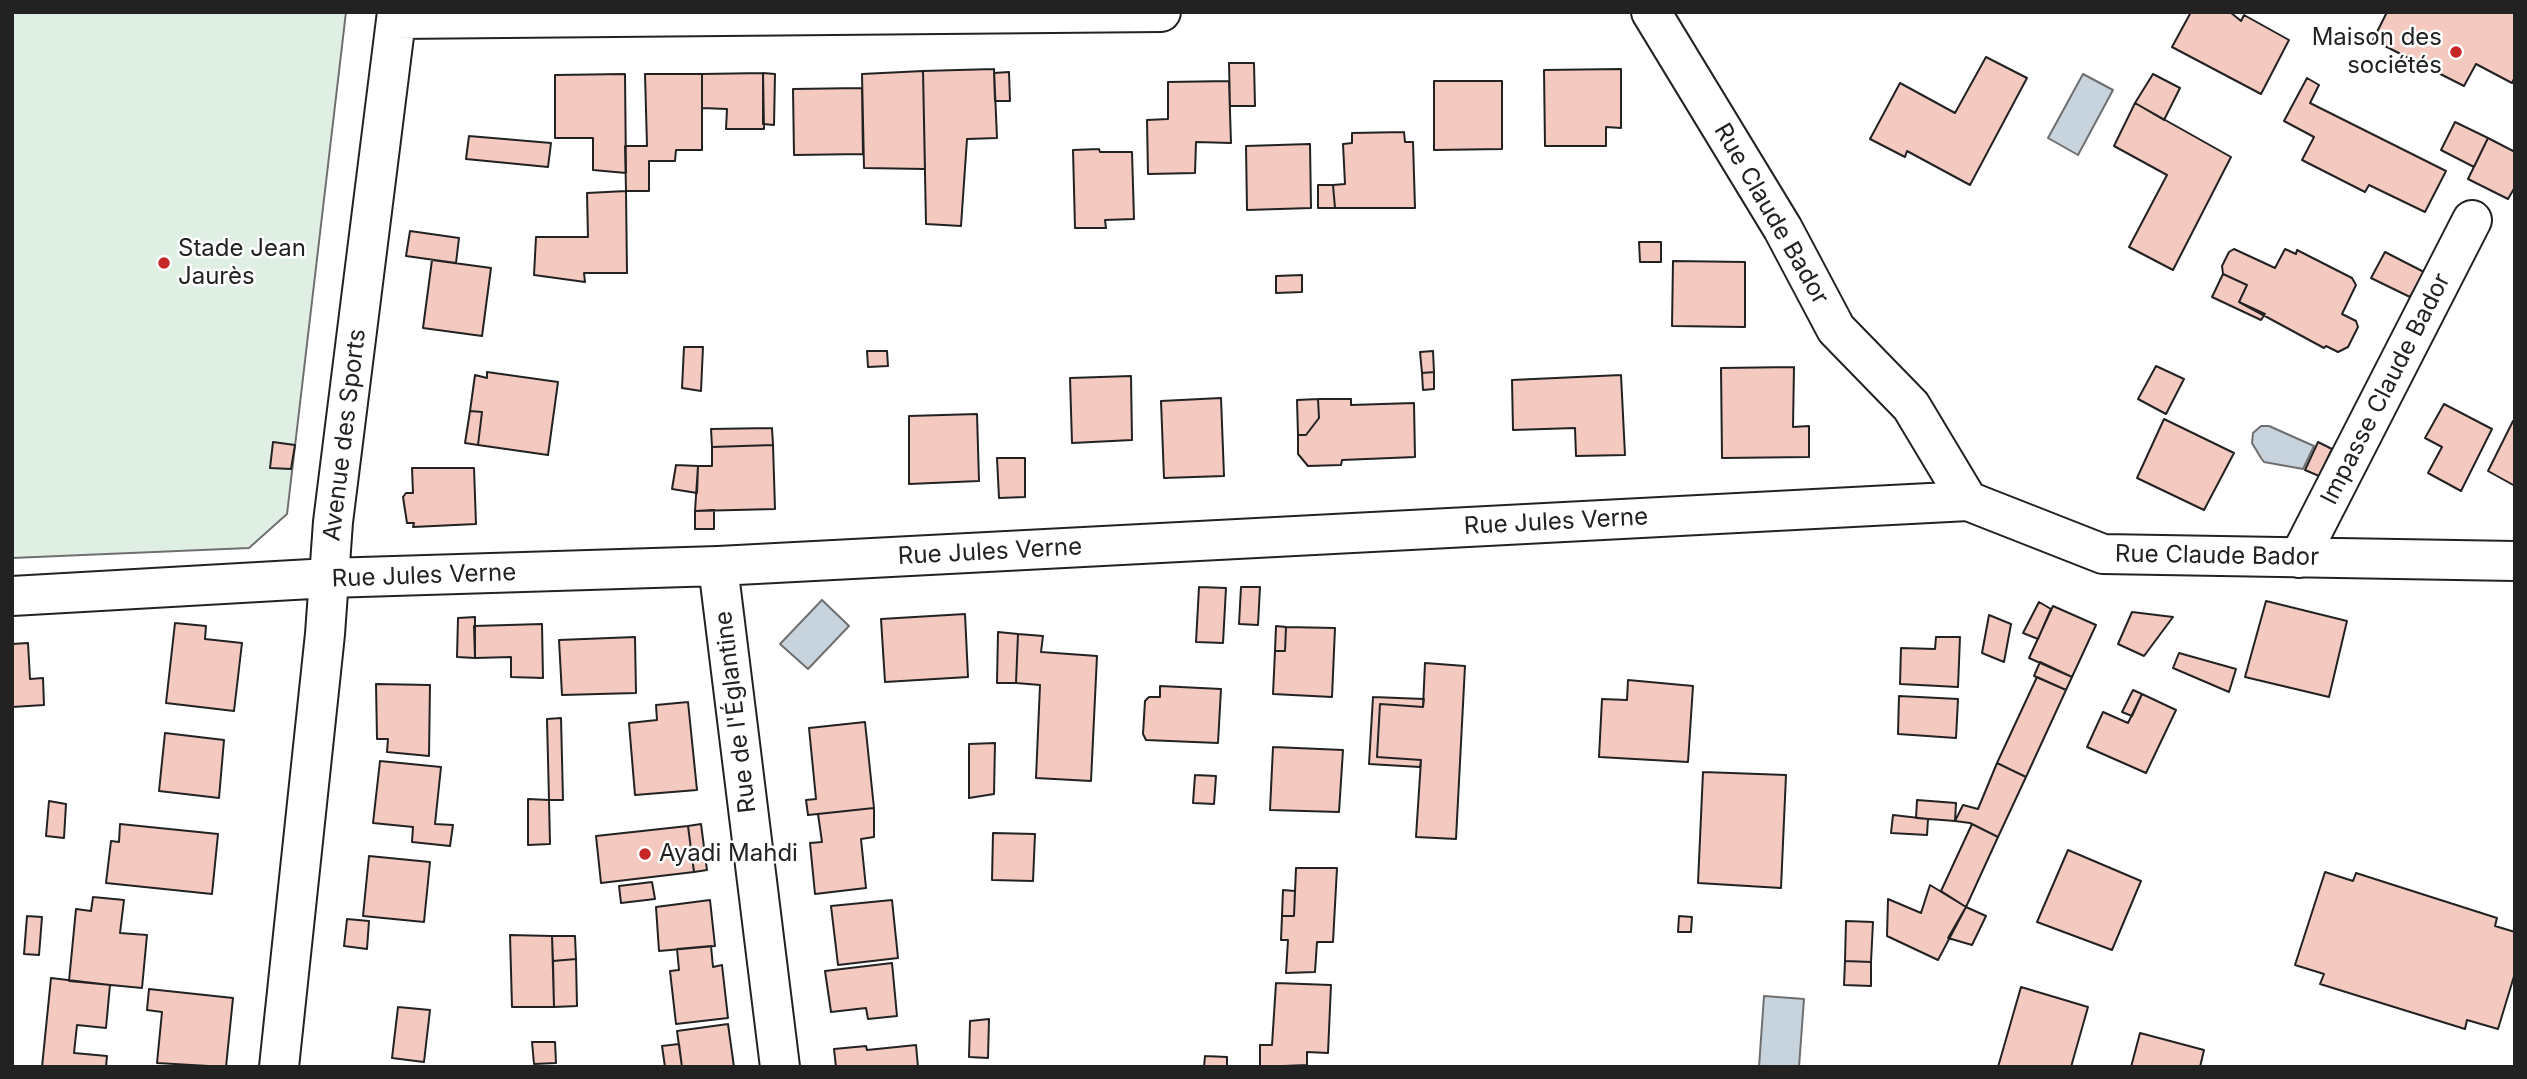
<!DOCTYPE html>
<meta charset="utf-8">
<style>
body{margin:0}
#map{position:relative;width:2527px;height:1079px;overflow:hidden;background:#fff;font-family:Inter,sans-serif}
canvas{display:block}
.frame{position:absolute;inset:0;border:14px solid #222;pointer-events:none}
</style>
<div id="map">
<canvas width="2527" height="1079"></canvas>
<div class="frame"></div>
</div>
<script>
const ctx = document.querySelector('canvas').getContext('2d');
ctx.lineJoin = 'round';
function fill(path, color) {
  ctx.fillStyle = color;
  ctx.fill(path, 'evenodd');
}
function shape(rows) {
  const path = new Path2D();
  for (const r of rows) {
    path.moveTo(r[0], r[1]);
    for (let i = 2; i < r.length; i += 2) path.lineTo(r[i], r[i + 1]);
  }
  return path;
}
function stroke(path, color, width, dash) {
  ctx.strokeStyle = color;
  ctx.lineWidth = width;
  ctx.lineCap = dash ? 'butt' : 'round';
  ctx.setLineDash(dash || []);
  ctx.stroke(path);
}
function drawText(font, color, halo, rows, align = 'center') {
  ctx.font = font + ' Inter,sans-serif';
  ctx.lineWidth = 5;
  ctx.setLineDash([]);
  ctx.textBaseline = 'middle';
  ctx.strokeStyle = halo;
  ctx.fillStyle = color;
  for (const [text, x, y, turn = 0] of rows) {
    ctx.save();
    ctx.translate(x, y);
    ctx.rotate((+turn || 0) * Math.PI / 180);
    ctx.textAlign = isNaN(turn) ? turn : align;
    if (halo) ctx.strokeText(text, 0, 0);
    ctx.fillText(text, 0, 0);
    ctx.restore();
  }
}
const green = shape([
 [12,12,346,12,287,514,249,548,12,558,12,12]
]);
fill(green, '#e0efe3');
stroke(green, '#6f6f6f', 2);
const water = shape([
 [2083,74,2113,90,2078,155,2048,138,2083,74],
 [2261,426,2269,426,2314,446,2303,469,2264,462,2261,458,2252,443,2253,433,2261,426],
 [822,600,849,626,808,669,780,644,822,600],
 [1764,996,1804,999,1799,1067,1759,1067,1764,996]
]);
fill(water, '#c7d3dd');
stroke(water, '#6f6f6f', 2);
const building = shape([
 [2191,12,2230,12,2241,21,2244,15,2289,40,2261,94,2172,47,2191,12],
 [2387,12,2515,12,2515,77,2512,83,2476,64,2464,86,2373,40,2387,12],
 [1986,57,2027,78,1970,185,1907,151,1905,157,1870,139,1900,83,1955,113,1986,57],
 [1229,63,1254,63,1255,106,1230,106,1229,63],
 [994,69,997,138,967,139,961,226,926,224,923,71,994,69],
 [1621,69,1621,128,1606,127,1606,146,1545,146,1544,70,1621,69],
 [923,71,925,169,864,168,862,74,923,71],
 [1009,72,1010,101,995,101,994,73,1009,72],
 [763,73,775,74,774,125,763,124,763,73],
 [763,73,764,129,726,129,727,109,702,108,702,74,763,73],
 [625,74,626,173,593,170,593,138,555,138,555,75,625,74],
 [645,74,702,74,702,150,676,150,675,161,649,161,649,191,626,191,625,146,647,146,645,74],
 [2153,74,2180,88,2164,120,2135,103,2153,74],
 [2307,78,2319,85,2310,103,2446,171,2425,212,2369,185,2365,192,2302,160,2314,137,2284,121,2307,78],
 [1229,81,1231,143,1196,142,1195,173,1148,174,1147,120,1168,119,1168,82,1229,81],
 [1434,81,1502,81,1502,149,1434,150,1434,81],
 [862,88,863,154,794,155,793,89,862,88],
 [2135,103,2231,157,2173,270,2129,247,2167,175,2114,146,2135,103],
 [2455,122,2488,138,2474,167,2441,150,2455,122],
 [1404,132,1405,142,1413,142,1415,208,1335,208,1333,185,1345,184,1343,144,1352,143,1352,133,1404,132],
 [469,136,551,143,548,167,466,159,469,136],
 [2488,138,2515,152,2515,187,2508,199,2468,179,2488,138],
 [1310,144,1311,208,1247,210,1246,146,1310,144],
 [1099,149,1100,152,1132,152,1134,219,1105,220,1106,228,1075,228,1073,150,1099,149],
 [1318,185,1333,185,1335,208,1318,208,1318,185],
 [626,191,627,273,584,273,585,282,534,275,536,237,588,237,587,193,626,191],
 [410,231,459,238,456,263,406,256,410,231],
 [1639,242,1661,242,1661,262,1640,262,1639,242],
 [2234,249,2275,268,2285,249,2296,254,2297,250,2352,278,2356,285,2342,314,2356,321,2358,327,2348,347,2338,352,2326,346,2324,348,2239,302,2247,285,2223,274,2222,266,2229,252,2234,249],
 [2385,252,2424,272,2410,297,2371,278,2385,252],
 [432,260,491,268,482,336,423,328,432,260],
 [1673,261,1745,262,1745,327,1672,326,1673,261],
 [2223,274,2247,285,2239,302,2265,314,2261,320,2212,297,2223,274],
 [1302,275,1302,292,1276,293,1276,276,1302,275],
 [684,347,703,347,701,391,682,388,684,347],
 [867,351,887,351,888,366,868,367,867,351],
 [1433,351,1434,372,1422,373,1420,352,1433,351],
 [2156,366,2184,379,2166,414,2138,399,2156,366],
 [1794,367,1793,427,1809,426,1809,457,1722,458,1721,368,1794,367],
 [487,372,558,382,548,455,478,445,482,412,470,411,475,375,487,378,487,372],
 [1434,372,1434,389,1423,390,1422,373,1434,372],
 [1621,375,1625,455,1576,456,1575,428,1513,430,1512,380,1621,375],
 [1131,376,1132,440,1072,443,1070,378,1131,376],
 [1221,398,1224,476,1164,478,1161,401,1221,398],
 [1318,399,1351,399,1351,405,1414,403,1415,457,1342,460,1341,465,1308,466,1298,454,1298,435,1306,435,1319,418,1318,399],
 [1318,399,1319,418,1306,435,1298,435,1297,400,1318,399],
 [2444,404,2492,429,2461,491,2428,473,2442,447,2425,438,2444,404],
 [470,411,482,412,478,445,465,443,470,411],
 [977,414,979,481,909,484,909,416,977,414],
 [2164,419,2234,453,2204,510,2137,478,2164,419],
 [2513,421,2515,423,2515,486,2488,471,2513,421],
 [772,428,773,445,712,447,711,429,772,428],
 [273,442,295,445,291,469,270,468,273,442],
 [2318,442,2332,449,2319,476,2305,470,2318,442],
 [773,445,775,509,695,511,698,466,712,466,712,447,773,445],
 [997,458,1025,458,1025,497,999,498,997,458],
 [676,465,698,466,697,493,672,489,676,465],
 [412,468,474,468,476,524,413,527,414,523,407,523,403,497,406,493,413,493,412,468],
 [714,510,714,529,695,529,695,511,714,510],
 [1199,587,1226,588,1223,643,1196,642,1199,587],
 [1241,587,1260,587,1258,625,1239,624,1241,587],
 [2266,601,2347,621,2329,697,2245,677,2266,601],
 [2039,602,2051,609,2038,639,2023,633,2039,602],
 [2053,606,2096,625,2072,677,2029,658,2053,606],
 [2132,612,2173,617,2144,656,2118,644,2132,612],
 [965,614,968,677,885,682,881,619,965,614],
 [1989,615,2011,624,2004,662,1982,653,1989,615],
 [475,617,475,658,457,657,458,618,475,617],
 [175,623,206,626,205,639,242,643,234,711,166,703,175,623],
 [542,624,543,678,511,677,511,657,475,658,474,626,542,624],
 [1276,626,1286,627,1285,651,1275,651,1276,626],
 [1286,627,1335,628,1332,697,1273,694,1275,651,1285,651,1286,627],
 [998,632,1018,634,1016,683,997,683,998,632],
 [1018,634,1043,636,1041,652,1097,656,1091,781,1036,778,1040,685,1016,683,1018,634],
 [635,637,636,693,562,695,559,640,635,637],
 [1936,637,1960,637,1958,687,1900,684,1901,648,1935,649,1936,637],
 [28,643,30,679,43,678,44,705,12,707,12,644,28,643],
 [2179,653,2236,669,2229,692,2173,668,2179,653],
 [2040,662,2072,677,2066,690,2034,676,2040,662],
 [1425,663,1465,666,1456,839,1416,837,1421,760,1377,757,1380,704,1423,707,1425,663],
 [2037,677,2066,690,2026,777,1997,763,2037,677],
 [1628,680,1693,686,1688,762,1599,757,1602,699,1627,700,1628,680],
 [376,684,430,685,429,756,387,752,388,739,377,739,376,684],
 [1160,686,1221,689,1218,743,1146,740,1143,734,1145,701,1149,697,1160,697,1160,686],
 [2133,690,2142,694,2132,716,2122,712,2133,690],
 [2142,694,2176,710,2146,773,2087,747,2103,712,2128,723,2142,694],
 [1899,696,1958,699,1956,738,1898,734,1899,696],
 [1373,697,1424,699,1423,707,1380,704,1377,757,1421,760,1420,767,1369,764,1373,697],
 [688,702,697,790,635,795,629,723,657,720,656,705,688,702],
 [561,718,563,800,549,800,547,719,561,718],
 [865,722,874,808,808,815,806,800,816,799,809,728,865,722],
 [165,733,224,740,219,798,159,791,165,733],
 [995,743,994,794,969,798,969,744,995,743],
 [1273,747,1343,750,1339,812,1270,810,1273,747],
 [380,761,441,767,435,824,453,825,450,846,412,842,413,827,373,823,380,761],
 [1997,763,2026,777,1998,837,1970,823,1955,821,1963,805,1978,809,1997,763],
 [1703,772,1786,775,1781,888,1698,883,1703,772],
 [1195,775,1216,776,1214,804,1193,803,1195,775],
 [528,799,549,800,550,844,528,845,528,799],
 [1917,800,1956,803,1955,821,1916,818,1917,800],
 [49,801,66,804,64,838,46,836,49,801],
 [874,808,874,837,861,839,866,888,815,894,810,843,822,842,818,814,874,808],
 [1893,815,1928,819,1927,835,1891,833,1893,815],
 [120,824,218,834,212,894,106,883,111,841,119,842,120,824],
 [701,824,707,870,694,872,688,826,701,824],
 [1972,824,1998,837,1966,907,1941,891,1972,824],
 [688,826,694,872,601,883,596,836,688,826],
 [993,833,1035,834,1033,881,992,880,993,833],
 [2068,850,2141,881,2112,950,2037,922,2068,850],
 [369,856,430,862,424,922,363,916,369,856],
 [1296,868,1337,868,1333,942,1317,942,1315,972,1286,973,1288,940,1281,940,1282,916,1294,916,1296,868],
 [2325,872,2353,881,2356,873,2497,918,2495,926,2515,932,2515,973,2498,1029,2467,1020,2465,1029,2320,984,2324,974,2295,965,2325,872],
 [652,882,655,899,621,903,619,886,652,882],
 [1930,885,1966,907,1938,960,1887,936,1888,899,1921,913,1930,885],
 [1283,890,1295,891,1294,916,1282,916,1283,890],
 [93,897,124,900,120,933,147,935,142,988,69,981,76,909,91,911,93,897],
 [710,900,715,946,659,951,656,907,710,900],
 [892,900,898,958,838,965,831,906,892,900],
 [1966,907,1986,916,1972,945,1948,938,1966,907],
 [27,916,42,917,39,955,24,954,27,916],
 [1679,916,1692,917,1691,932,1678,932,1679,916],
 [347,919,369,921,367,949,344,946,347,919],
 [1846,921,1873,922,1871,962,1845,961,1846,921],
 [510,935,552,936,554,1007,512,1007,510,935],
 [552,936,575,936,576,959,553,961,552,936],
 [711,946,713,967,722,965,728,1018,676,1024,670,971,679,970,677,949,711,946],
 [576,959,577,1006,554,1007,553,961,576,959],
 [1845,961,1871,962,1871,986,1844,985,1845,961],
 [892,963,897,1016,868,1019,866,1008,831,1012,825,971,892,963],
 [51,978,110,985,106,1028,77,1025,74,1053,107,1056,106,1067,42,1067,51,978],
 [1276,983,1331,985,1328,1053,1307,1052,1307,1065,1260,1067,1260,1045,1272,1045,1276,983],
 [2021,987,2088,1007,2071,1067,1998,1067,2021,987],
 [149,989,233,998,226,1067,157,1063,162,1012,147,1010,149,989],
 [398,1007,430,1010,424,1062,392,1058,398,1007],
 [989,1019,988,1058,969,1057,970,1021,989,1019],
 [728,1024,734,1067,682,1067,677,1031,728,1024],
 [2140,1033,2204,1050,2200,1067,2131,1067,2140,1033],
 [532,1042,555,1042,556,1063,534,1064,532,1042],
 [679,1044,682,1067,665,1067,662,1046,679,1044],
 [916,1045,918,1067,836,1067,834,1049,866,1046,867,1050,916,1045],
 [1205,1056,1227,1057,1227,1067,1204,1067,1205,1056]
]);
fill(building, '#f3c9c0');
stroke(building, '#222', 2);
const street = shape([
 [1651,12,1783,229,1836,329,1911,406,1968,501,2103,554,2515,561],
 [396,19,1161,12],
 [2299,558,2472,220],
 [718,566,780,1067],
 [12,596,329,578,718,566,1968,501],
 [279,1067,325,634,333,522,397,12]
]);
stroke(street, '#222', 42);
stroke(street, '#fff', 38);
for (const [x, y, r, color] of [
 [2456,52,7,"#c62828"],
 [164,263,7,"#c62828"],
 [645,854,7,"#c62828"]
]) {
  const dot = new Path2D();
  dot.arc(x, y, r, 0, 2 * Math.PI);
  ctx.fillStyle = color;
  ctx.fill(dot);
  stroke(dot, '#fff', 2.5);
}
drawText('24px', '#222', '#fff', [
 ["Maison des",2442,38,"right"],
 ["sociétés",2442,66,"right"],
 ["Stade Jean",178,249],
 ["Jaurès",178,277],
 ["Ayadi Mahdi",659,854]
], 'left');
drawText('24px', '#222', '#fff', [
 ["Rue Claude Bador",1771,214,60],
 ["Impasse Claude Bador",2386,389,-63],
 ["Avenue des Sports",345,435,-83],
 ["Rue Jules Verne",1556,522,-3],
 ["Rue Jules Verne",990,552,-3],
 ["Rue Claude Bador",2217,556,1],
 ["Rue Jules Verne",424,576,-2],
 ["Rue de l'Églantine",736,712,-97]
]);
</script>
